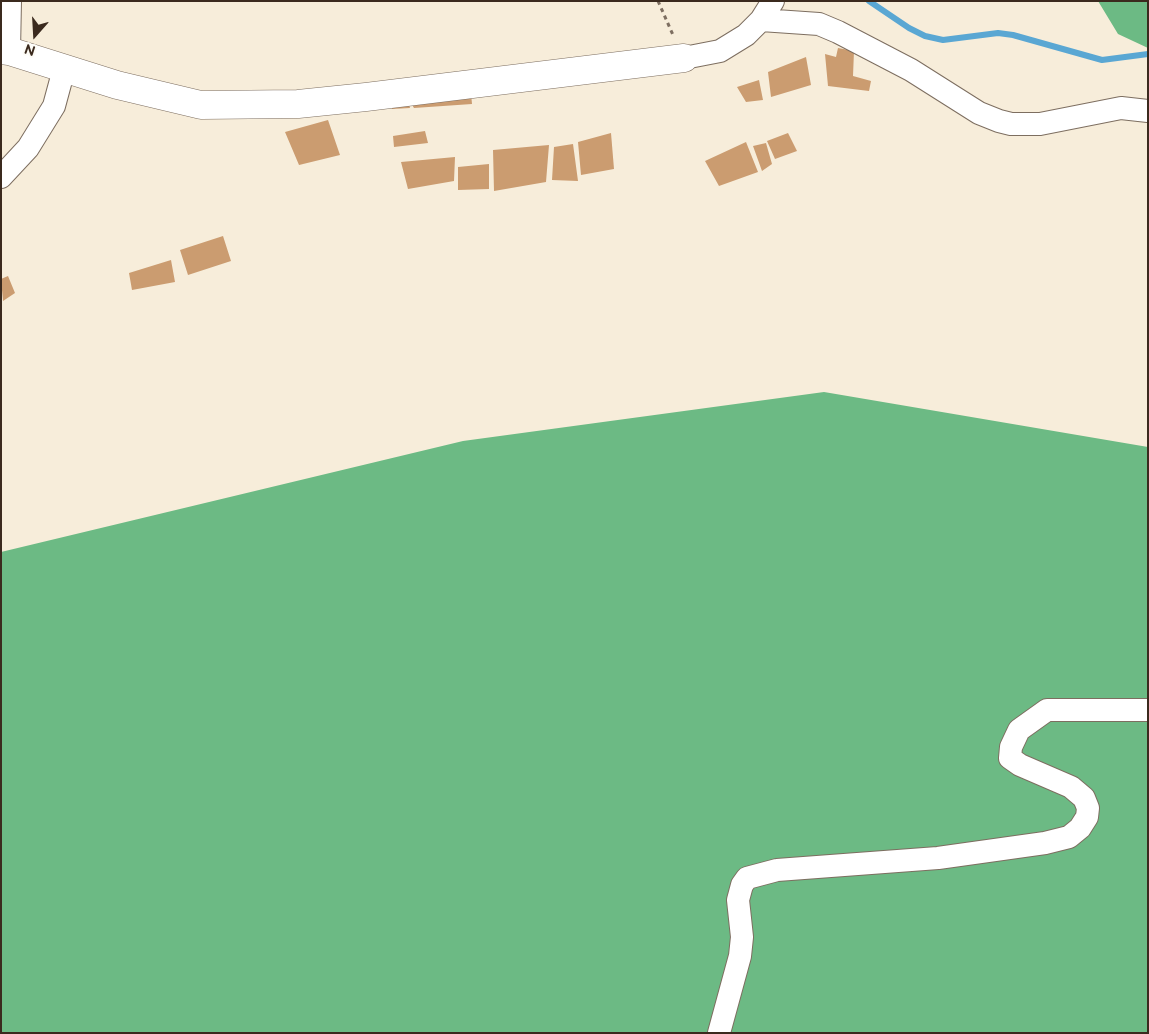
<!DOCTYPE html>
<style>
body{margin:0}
#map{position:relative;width:1149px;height:1034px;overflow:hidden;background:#f7edda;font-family:"Balsamiq Sans",sans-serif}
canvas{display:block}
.frame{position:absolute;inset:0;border:2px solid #3b2a1e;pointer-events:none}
.north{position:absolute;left:10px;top:10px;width:50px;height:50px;-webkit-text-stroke:4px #fdfcf7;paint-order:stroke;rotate:199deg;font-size:14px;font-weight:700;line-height:20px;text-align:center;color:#3b2a1e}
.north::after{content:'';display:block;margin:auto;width:18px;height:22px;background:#3b2a1e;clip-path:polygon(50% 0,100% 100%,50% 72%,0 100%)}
</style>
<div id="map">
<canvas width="1149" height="1034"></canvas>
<div class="frame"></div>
<div class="north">N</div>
</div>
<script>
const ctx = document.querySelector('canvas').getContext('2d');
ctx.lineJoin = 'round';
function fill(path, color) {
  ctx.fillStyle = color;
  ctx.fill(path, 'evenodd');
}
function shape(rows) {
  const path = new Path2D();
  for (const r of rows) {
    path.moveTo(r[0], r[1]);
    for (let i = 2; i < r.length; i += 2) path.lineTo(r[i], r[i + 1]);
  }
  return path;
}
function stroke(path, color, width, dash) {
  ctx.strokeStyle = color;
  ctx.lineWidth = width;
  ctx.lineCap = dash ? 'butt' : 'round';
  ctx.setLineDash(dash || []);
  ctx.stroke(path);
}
fill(shape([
 [1098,1,1148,1,1148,48,1118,34],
 [824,392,1148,447,1148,1033,1,1033,1,552,463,441]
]), '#6cba84');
stroke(shape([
 [869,1,909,28,925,36,943,40,998,33,1013,35,1102,60,1148,54]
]), '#5aa7d3', 6);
fill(shape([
 [838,48,854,51,853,76,871,81,869,91,828,86,825,54,836,57],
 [806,57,811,85,771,97,768,72],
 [759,80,763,100,746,102,737,87],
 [471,93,472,104,414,108,407,97,410,108,392,109,391,101,407,97],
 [328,120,340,155,299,165,285,132],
 [425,131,428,143,394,147,393,136],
 [611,133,614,169,581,175,578,142],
 [788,133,797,151,775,159,767,141],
 [746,142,758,172,719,186,705,161],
 [766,143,772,164,762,171,753,146],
 [573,144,578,181,552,180,554,147],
 [549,145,546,182,494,191,493,150],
 [455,157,454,181,408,189,401,162],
 [489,164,489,189,458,190,458,167],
 [223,236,231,261,188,275,180,250],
 [171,260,175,282,132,290,129,273],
 [8,276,15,293,3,301,1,279]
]), '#cb9c70');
const minor = shape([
 [761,20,819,24,838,32,911,70,979,113,999,121,1011,124,1040,124,1121,108,1148,111],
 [9,51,10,1],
 [684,58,720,51,746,35,761,20,773,1],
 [1,177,28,148,54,106,64,69],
 [719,1033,740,956,742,937,738,900,742,885,747,878,777,870,938,858,1045,843,1069,837,1080,828,1087,817,1088,808,1084,798,1071,787,1020,765,1010,758,1011,747,1019,730,1047,710,1148,710]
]);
const tertiary = shape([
 [1,50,9,51,117,85,201,105,298,104,366,97,684,58]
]);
stroke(minor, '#7d6e60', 24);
stroke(tertiary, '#7d6e60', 29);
stroke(shape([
 [658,1,673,35]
]), '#7d6e60', 3, [4, 4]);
stroke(minor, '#fff', 22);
stroke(tertiary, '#fff', 28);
</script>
